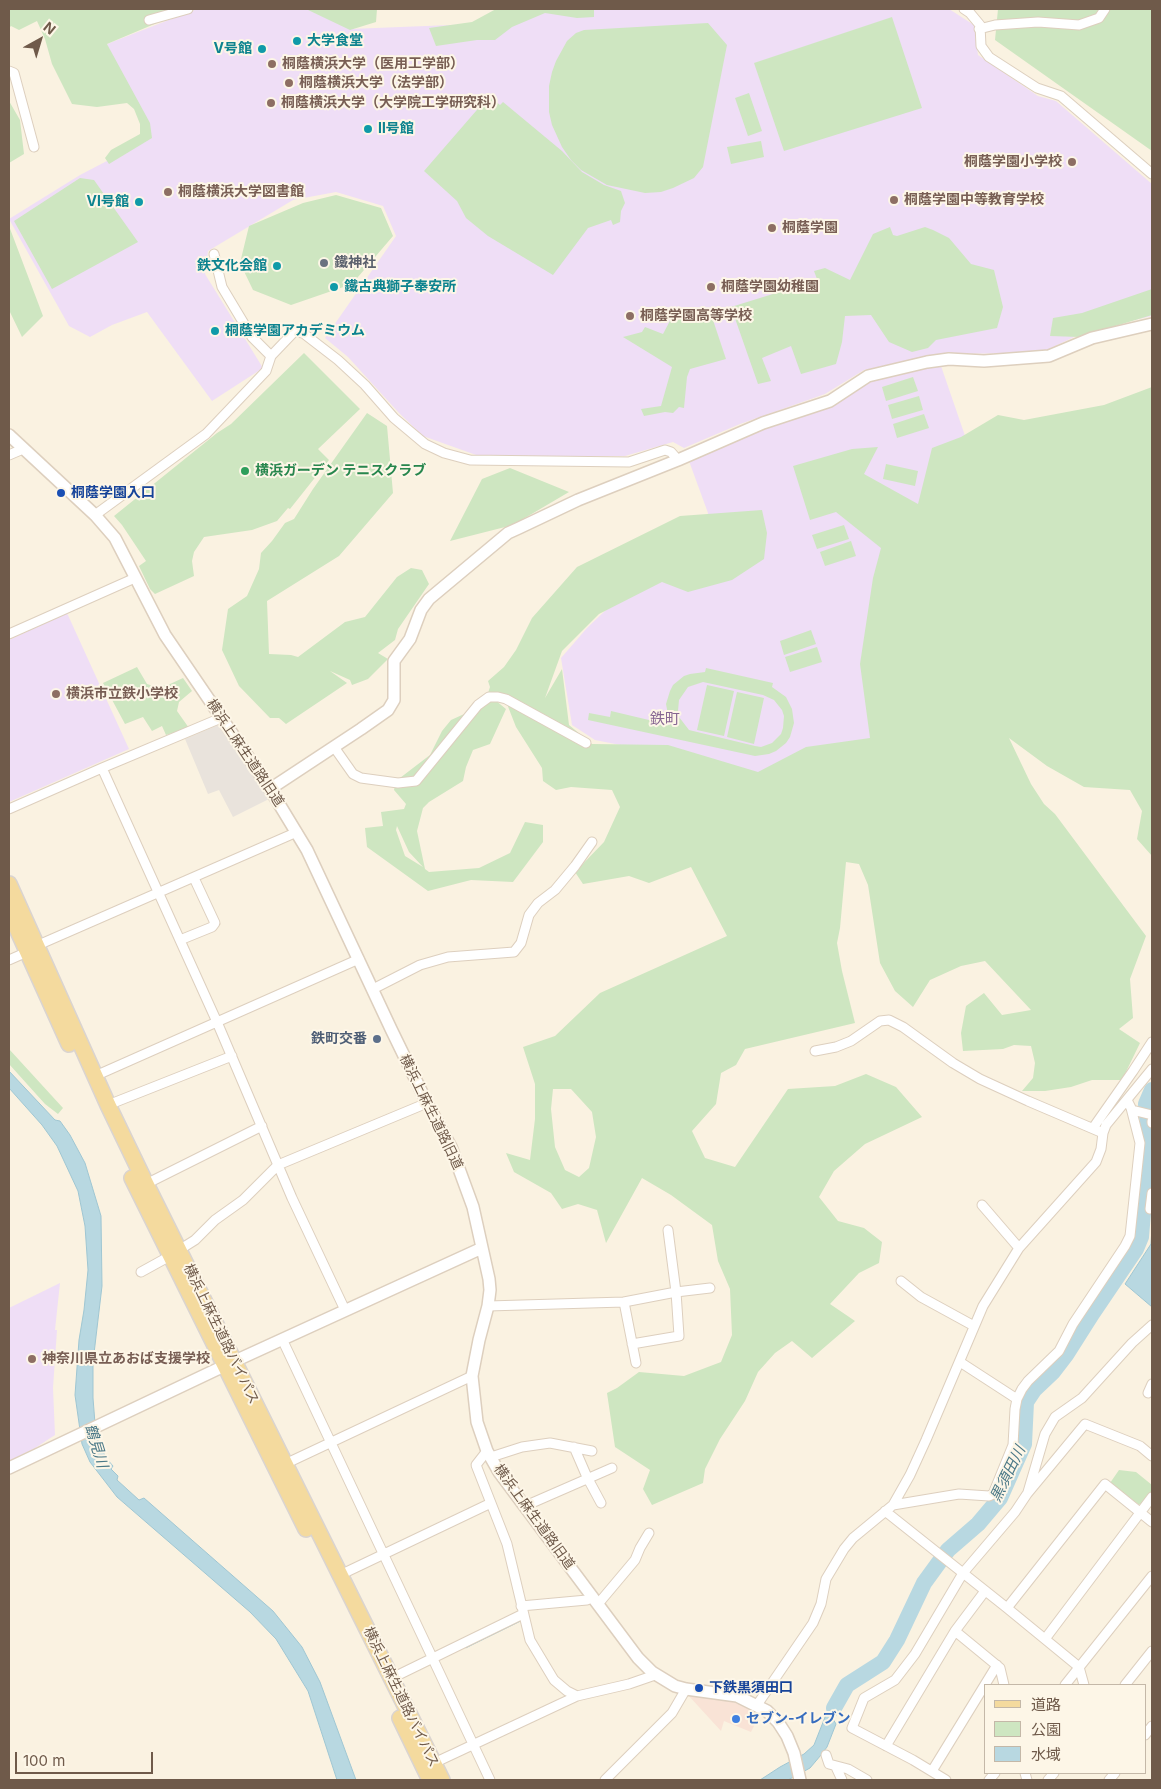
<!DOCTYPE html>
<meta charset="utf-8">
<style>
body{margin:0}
#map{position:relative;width:1161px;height:1789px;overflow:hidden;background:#faf2e1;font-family:Inter,"Noto Sans JP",sans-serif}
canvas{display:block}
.frame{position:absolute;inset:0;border:10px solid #6f5a4a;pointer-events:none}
.legend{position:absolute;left:984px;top:1684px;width:162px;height:90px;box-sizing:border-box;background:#fdf6e7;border:1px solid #c4b8a8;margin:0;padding:6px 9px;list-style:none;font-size:15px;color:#6f5a4a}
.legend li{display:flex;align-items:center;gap:10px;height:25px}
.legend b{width:25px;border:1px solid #c4b8a8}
.north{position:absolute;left:15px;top:15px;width:50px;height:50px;-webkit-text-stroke:4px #fdf6e7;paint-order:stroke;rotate:39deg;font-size:14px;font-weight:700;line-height:20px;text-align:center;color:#6f5a4a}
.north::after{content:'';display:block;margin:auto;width:18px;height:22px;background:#6f5a4a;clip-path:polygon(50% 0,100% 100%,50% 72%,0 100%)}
.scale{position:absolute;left:15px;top:1752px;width:138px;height:22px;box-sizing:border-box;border:2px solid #6f5a4a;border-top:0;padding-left:6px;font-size:15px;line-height:18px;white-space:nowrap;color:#6f5a4a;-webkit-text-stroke:4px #fdf6e7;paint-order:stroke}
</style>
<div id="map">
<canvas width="1161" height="1789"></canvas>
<div class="frame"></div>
<ul class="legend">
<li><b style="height:6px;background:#f4da9e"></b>道路</li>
<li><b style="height:14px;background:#cee6c1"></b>公園</li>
<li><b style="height:14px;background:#b8d8e1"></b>水域</li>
</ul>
<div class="north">N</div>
<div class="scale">100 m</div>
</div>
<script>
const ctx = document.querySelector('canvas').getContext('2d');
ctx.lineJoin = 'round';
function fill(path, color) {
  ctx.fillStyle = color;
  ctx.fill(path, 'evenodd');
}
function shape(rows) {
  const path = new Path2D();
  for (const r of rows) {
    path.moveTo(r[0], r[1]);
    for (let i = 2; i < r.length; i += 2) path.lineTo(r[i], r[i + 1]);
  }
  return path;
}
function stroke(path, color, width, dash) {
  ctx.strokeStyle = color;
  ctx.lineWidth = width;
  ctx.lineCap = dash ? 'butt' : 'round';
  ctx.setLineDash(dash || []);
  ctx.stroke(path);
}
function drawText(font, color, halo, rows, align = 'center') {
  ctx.font = font + ' Inter,"Noto Sans JP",sans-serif';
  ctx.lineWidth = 4;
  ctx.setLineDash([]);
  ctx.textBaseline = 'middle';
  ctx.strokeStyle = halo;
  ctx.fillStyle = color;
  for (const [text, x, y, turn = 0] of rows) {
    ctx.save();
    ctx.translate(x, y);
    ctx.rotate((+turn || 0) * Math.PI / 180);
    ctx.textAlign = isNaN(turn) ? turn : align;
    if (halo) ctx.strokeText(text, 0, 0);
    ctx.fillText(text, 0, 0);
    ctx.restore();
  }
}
fill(shape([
 [688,1695,725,1700,742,1705,759,1716,751,1732,724,1721,721,1731]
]), '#f9e3d6');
fill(shape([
 [218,725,269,799,233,817,219,790,208,794,185,739]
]), '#e9e3dc');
fill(shape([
 [197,9,314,9,350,29,476,24,508,9,949,9,974,25,978,55,1038,96,1056,101,1152,184,1152,316,1087,331,1040,353,940,354,864,370,825,394,740,424,684,448,673,442,625,456,493,456,476,455,423,436,399,413,348,357,325,338,396,236,383,206,336,192,293,200,208,251,205,274,263,368,212,401,147,312,112,325,90,337,69,326,9,219,80,175,149,139,107,44],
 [941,366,973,459,874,739,750,780,696,760,595,740,572,725,561,658,587,628,628,589,705,526,708,513,689,461,872,379],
 [67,613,129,749,9,802,9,640],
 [60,1283,55,1330,57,1330,53,1388,55,1435,35,1448,9,1461,9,1308]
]), '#efdef6');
fill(shape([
 [9,9,190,9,107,44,150,123,152,138,109,164,105,158,111,150,140,134,140,124,134,109,127,103,97,107,72,104,52,64,45,39,37,21,19,30,11,26,9,28],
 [306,9,377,9,376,22,350,30],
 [496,9,594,9,594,17,577,18,545,13,512,27,495,40,477,40,436,46,429,28,472,22],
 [998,9,1152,9,1152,151,995,40],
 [892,17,922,108,784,151,754,63],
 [708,23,727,45,703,167,694,178,673,188,661,192,645,193,607,185,581,170,571,160,562,147,552,125,549,112,549,86,552,72,556,61,567,41,576,33,584,30],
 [749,93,762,131,748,136,735,98],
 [489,96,500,105,503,102,562,151,582,172,604,185,621,191,625,203,621,211,620,222,613,225,611,220,588,228,553,275,488,236,466,218,457,201,424,171],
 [9,101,20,120,24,154,9,163],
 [761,141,764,157,731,164,727,147],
 [80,178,94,180,138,242,52,289,14,221],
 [336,195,381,208,393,236,352,284,291,305,253,290,240,263,249,226,303,203],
 [9,226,43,316,22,337,9,310],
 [890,227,893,235,897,236,925,227,933,230,949,238,971,264,994,270,1003,307,997,328,936,340,928,348,912,352,889,342,871,315,845,316,842,342,836,364,801,374,791,346,762,358,771,381,758,384,731,307,805,284,817,279,814,271,825,268,850,280,873,234],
 [1152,289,1152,315,1079,337,1050,336,1053,318,1082,313],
 [709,308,726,359,690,369,687,377,684,408,679,407,673,413,665,412,644,416,641,409,661,406,672,367,623,337,642,332,645,327,663,334,672,317,677,320],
 [304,353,360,409,318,449,329,460,290,509,288,508,277,521,252,530,204,537,194,552,192,561,194,576,155,594,150,589,139,566,146,561,122,525,114,516,217,433,231,424],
 [913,377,918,391,886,401,882,387],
 [1152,387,1152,856,1137,839,1142,811,1130,790,1084,787,1047,766,1009,738,1031,784,1044,804,1055,814,1146,936,1130,979,1133,1018,1119,1029,1140,1043,1122,1080,1092,1080,1071,1087,1045,1091,1022,1091,1033,1078,1035,1063,1031,1046,1014,1045,1003,1049,963,1051,961,1033,966,1006,984,993,1002,1015,1031,1010,985,961,961,966,930,980,913,1007,895,991,880,963,868,885,859,864,846,862,840,928,837,943,842,971,855,1023,745,1049,736,1065,721,1073,716,1104,692,1131,705,1158,735,1167,788,1089,835,1086,866,1074,896,1087,922,1117,865,1144,834,1171,819,1197,838,1221,864,1228,882,1242,879,1263,859,1273,830,1304,855,1321,812,1358,792,1341,775,1353,758,1372,745,1401,720,1439,705,1469,703,1483,652,1505,643,1489,650,1470,615,1447,607,1393,617,1388,639,1372,684,1376,721,1362,732,1335,730,1289,718,1261,712,1225,671,1195,642,1178,606,1243,597,1210,578,1204,562,1209,551,1193,514,1172,506,1153,530,1160,535,1119,535,1084,523,1047,555,1036,600,993,727,936,691,867,649,883,629,876,583,884,575,872,604,842,620,807,612,790,571,787,556,790,543,781,542,768,516,727,507,704,522,704,495,700,506,709,490,744,473,750,466,767,463,781,429,802,423,808,417,831,425,869,429,872,479,868,510,853,525,822,543,825,543,842,513,882,471,880,428,891,367,847,365,828,383,826,381,812,404,809,406,804,394,790,396,781,430,755,442,731,451,720,484,705,490,687,488,681,504,667,516,650,532,618,577,567,680,516,762,510,767,533,764,559,732,580,688,592,662,582,599,614,562,651,545,698,562,669,569,725,592,744,668,745,758,772,806,747,870,738,860,664,873,578,881,548,836,512,810,520,793,466,852,449,878,447,864,474,918,504,932,448,961,437,998,415,1024,420,1104,405],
 [397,826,409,852,423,867,405,856,396,830],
 [553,1089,571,1089,592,1112,596,1137,589,1168,579,1177,565,1170,555,1147,551,1109],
 [919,396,923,410,892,419,888,405],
 [367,413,387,426,393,493,339,556,267,601,269,654,291,655,298,657,345,622,365,617,397,577,411,568,422,570,429,584,398,629,395,640,378,653,388,659,368,679,352,685,350,680,330,671,347,683,286,724,279,718,270,718,239,686,222,650,228,609,247,596,259,569,261,553,272,541,285,523,294,519,313,489],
 [924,414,929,428,897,438,893,424],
 [886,464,918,471,915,486,883,479],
 [510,468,569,492,513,525,450,541,482,479],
 [844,525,849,539,817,549,812,535],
 [851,541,856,556,825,566,820,552],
 [811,630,816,644,784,655,780,641],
 [817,647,822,662,790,672,785,657],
 [137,667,147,684,157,687,170,684,183,678,192,691,179,702,177,711,189,728,166,735,162,726,152,731,143,717,125,724,103,683],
 [706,668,773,683,772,687,786,697,792,709,794,723,790,737,786,743,776,751,769,754,755,756,588,720,589,713,610,717,611,711,670,725,666,704,670,691,673,685,684,676,690,674,705,672],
 [703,682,763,695,774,700,782,710,784,716,783,728,781,734,772,743,761,747,755,746,689,730,679,717,678,711,679,700,688,687],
 [707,685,734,691,724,736,697,730],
 [737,692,764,698,754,744,727,737],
 [9,1049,63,1108,58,1114,45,1104,9,1064],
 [1119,1470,1136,1472,1152,1485,1152,1494,1143,1505,1138,1504,1110,1483]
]), '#cee6c1');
const water = shape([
 [9,1071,55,1120,60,1121,70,1135,85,1163,101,1216,102,1286,93,1362,93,1398,96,1436,106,1458,113,1466,111,1469,118,1476,117,1480,139,1500,144,1498,273,1611,302,1647,320,1682,356,1780,337,1780,308,1691,276,1639,250,1612,117,1497,90,1462,82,1444,75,1395,79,1340,84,1310,88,1270,85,1226,78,1191,57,1146,42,1125,9,1088,9,1071],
 [1152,1227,1152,1307,1125,1284,1151,1244,1152,1227],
 [842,1685,848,1689,833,1719,836,1724,827,1747,821,1755,810,1768,788,1780,760,1780,780,1767,804,1754,814,1745,831,1702,842,1685]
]);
fill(water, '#b8d8e1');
stroke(water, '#9fc6d2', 1);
stroke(shape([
 [466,1647,519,1621]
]), '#9fc6d2', 2.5);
stroke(shape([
 [834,1708,847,1685,883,1662,897,1640,924,1583,948,1550,978,1524,1000,1498,1024,1444,1026,1402,1034,1390,1053,1372,1066,1355,1092,1314,1136,1249,1141,1237,1149,1139,1146,1104,1152,1090]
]), '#b8d8e1', 16);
const minor = shape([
 [964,9,970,13,980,25,981,46,989,57,1037,88,1061,96,1152,174],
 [149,20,188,9],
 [979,29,995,25,1038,22,1079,25,1099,18,1105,9],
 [9,71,14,73,34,147],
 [214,254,222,287,252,337,271,356],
 [9,455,23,449],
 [95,515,206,434,266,371,271,356,293,333,297,332,303,333,338,360,365,385,394,418,425,444,444,453,470,460,629,462,665,450,671,452,678,460],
 [9,634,135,578],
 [334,747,353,774,361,778,398,783,416,781,478,705,489,697,498,697,506,699,586,743],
 [102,768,217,1022,292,1198,345,1310],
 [9,809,102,768,221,718],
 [180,940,212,927,215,923,194,878],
 [36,946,297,832],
 [9,960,27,952],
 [373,989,420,965,448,957,514,952,521,943,529,915,538,903,555,890,575,866,592,842],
 [815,1051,836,1047,851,1041,880,1021,889,1020,903,1027,953,1063,980,1079,1028,1101,1103,1133],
 [95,1076,359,959],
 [108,1105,232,1056],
 [1132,1110,1152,1115],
 [1152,1121,1152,1123],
 [1093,1128,1133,1071,1152,1042],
 [146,1184,262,1126],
 [982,1205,1019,1248],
 [1150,1209,1152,1193],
 [179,1250,195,1240,215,1220,243,1200,278,1165,427,1103],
 [141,1272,170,1256],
 [901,1281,921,1297,974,1326],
 [624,1302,636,1363],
 [488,1306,624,1302,676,1292,710,1288],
 [282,1339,490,1780],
 [632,1344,679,1336,676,1292,668,1230],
 [960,1362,1017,1399],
 [1148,1393,1152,1384],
 [574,1447,587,1477,601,1503],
 [487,1451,476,1465,507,1544,530,1640,554,1680,567,1691,577,1696,629,1684,655,1675],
 [491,1457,522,1447,550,1443,592,1451],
 [285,1464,472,1376],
 [1028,1492,1045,1434,1055,1417,1082,1398,1132,1343,1152,1325],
 [893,1505,959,1494,989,1496,993,1494,1013,1445,1015,1409,1017,1399,1022,1389,1028,1381,1059,1351,1073,1324,1125,1246,1130,1236,1140,1143,1131,1108,1127,1100],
 [525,1506,612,1468],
 [885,1511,1007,1608,1079,1667,1084,1685],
 [340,1575,491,1503],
 [598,1604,635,1560,640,1548,649,1533],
 [521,1606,587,1600,593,1597],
 [1007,1608,1105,1484,1152,1522],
 [955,1631,1000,1668,1004,1685],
 [1045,1639,1152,1497],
 [392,1678,523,1614],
 [1065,1685,1152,1576],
 [1125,1685,1152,1651],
 [757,1705,813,1623,821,1604,826,1579,844,1549,853,1538,893,1505,910,1475,926,1440,983,1306,1019,1248,1096,1162,1101,1149,1103,1133,1106,1125,1152,1069],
 [1145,1735,1152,1726],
 [886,1746,955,1631,985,1591],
 [826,1755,829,1764,848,1769,867,1780],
 [434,1763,577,1696],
 [836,1767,842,1780],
 [932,1771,997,1665],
 [1025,1773,1027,1780],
 [605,1780,672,1713,686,1689],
 [946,1780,913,1760,852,1728,864,1698,895,1680,915,1654,963,1573,1015,1512,1027,1494,1085,1424,1140,1446,1152,1456],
 [989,1780,995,1773],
 [1048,1780,1054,1773],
 [1109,1780,1115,1773]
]);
const tertiary = shape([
 [9,435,95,515,115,538,165,635,270,789,307,850,391,1029,427,1103,451,1147,473,1207,489,1279,490,1290,488,1306,479,1340,472,1376,477,1422,487,1451,499,1472,638,1658,652,1672,675,1686,686,1689,737,1696,767,1711,778,1722,787,1736,794,1753,800,1780],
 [270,789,361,729,388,710,394,700,394,661,410,639,421,610,429,599,508,533,519,528,578,500,678,460,763,423,830,401,868,376,927,362,949,359,984,361,1049,356,1092,338,1152,324],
 [9,1468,224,1366,482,1248]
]);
const primary = shape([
 [9,884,108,1105,146,1184,442,1780],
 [9,911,69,1044],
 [132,1178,306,1529],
 [400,1718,430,1780]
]);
stroke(minor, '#ddcfbe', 11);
stroke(tertiary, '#ddcfbe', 14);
stroke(primary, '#dad4d0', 18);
stroke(minor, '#fff', 9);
stroke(tertiary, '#fff', 11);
stroke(primary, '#f4da9e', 15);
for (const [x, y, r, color] of [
 [297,41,5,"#0f9aa8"],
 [262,49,5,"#0f9aa8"],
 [272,64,5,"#8d6e63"],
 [289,83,5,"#8d6e63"],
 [271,103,5,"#8d6e63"],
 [368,129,5,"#0f9aa8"],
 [1072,162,5,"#8d6e63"],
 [168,192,5,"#8d6e63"],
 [894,200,5,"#8d6e63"],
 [139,202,5,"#0f9aa8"],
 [772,228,5,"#8d6e63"],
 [324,263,5,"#6b7280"],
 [277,266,5,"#0f9aa8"],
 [334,287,5,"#0f9aa8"],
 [711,287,5,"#8d6e63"],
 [630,316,5,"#8d6e63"],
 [215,331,5,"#0f9aa8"],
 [245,471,5,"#2e9e5b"],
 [61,493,5,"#1a4fb4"],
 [56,694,5,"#8d6e63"],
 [377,1039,5,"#5c6f8a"],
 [32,1359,5,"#8d6e63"],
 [699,1688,5,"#1a4fb4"],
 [736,1719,5,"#3f7fe0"]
]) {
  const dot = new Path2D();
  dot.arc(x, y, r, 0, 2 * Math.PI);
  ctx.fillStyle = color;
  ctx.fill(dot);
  stroke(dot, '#fdf6e7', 2);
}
drawText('bold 14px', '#0d838f', '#fdf6e7', [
 ["大学食堂",307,41],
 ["Ⅴ号館",252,49,"right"],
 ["Ⅱ号館",378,129],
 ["Ⅵ号館",129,202,"right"],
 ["鉄文化会館",267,266,"right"],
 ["鐵古典獅子奉安所",344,287],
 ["桐蔭学園アカデミウム",225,331]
], 'left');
drawText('bold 14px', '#785e54', '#fdf6e7', [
 ["桐蔭横浜大学（医用工学部）",282,64],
 ["桐蔭横浜大学（法学部）",299,83],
 ["桐蔭横浜大学（大学院工学研究科）",281,103],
 ["桐蔭学園小学校",1062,162,"right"],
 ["桐蔭横浜大学図書館",178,192],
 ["桐蔭学園中等教育学校",904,200],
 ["桐蔭学園",782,228],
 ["桐蔭学園幼稚園",721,287],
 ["桐蔭学園高等学校",640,316],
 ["横浜市立鉄小学校",66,694],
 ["神奈川県立あおば支援学校",42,1359]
], 'left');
drawText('bold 14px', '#5b616d', '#fdf6e7', [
 ["鐵神社",334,263]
], 'left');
drawText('bold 14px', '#27864d', '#fdf6e7', [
 ["横浜ガーデン テニスクラブ",255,471]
], 'left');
drawText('bold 14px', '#164399', '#fdf6e7', [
 ["桐蔭学園入口",71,493],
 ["下鉄黒須田口",709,1688]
], 'left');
drawText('14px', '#6f5a4a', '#fdf6e7', [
 ["横浜上麻生道路旧道",245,753,56],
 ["横浜上麻生道路旧道",431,1112,64],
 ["横浜上麻生道路バイパス",221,1334,64],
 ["横浜上麻生道路旧道",534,1517,54],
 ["横浜上麻生道路バイパス",401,1697,64]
]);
drawText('bold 14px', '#4e5e75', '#fdf6e7', [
 ["鉄町交番",367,1039]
], 'right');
drawText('bold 14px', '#366cbe', '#fdf6e7', [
 ["セブン-イレブン",746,1719]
], 'left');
drawText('15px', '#866692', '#fdf6e7', [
 ["鉄町",665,719]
]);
drawText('italic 15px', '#4a7887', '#fdf6e7', [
 ["鶴見川",96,1446,73],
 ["黒須田川",1008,1474,-64]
]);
</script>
